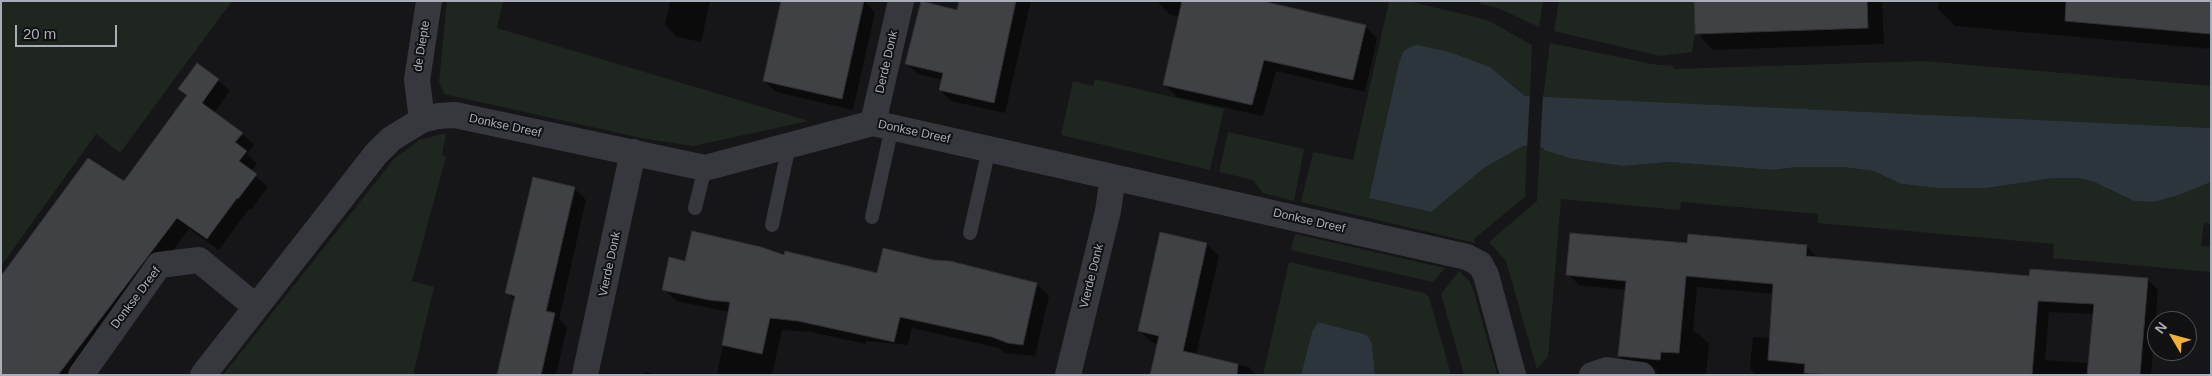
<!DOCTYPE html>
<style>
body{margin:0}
#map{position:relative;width:2212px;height:376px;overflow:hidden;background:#161618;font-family:Helvetica,sans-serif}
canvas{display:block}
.frame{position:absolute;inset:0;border:2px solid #a8adb8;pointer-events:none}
.north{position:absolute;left:2147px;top:311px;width:50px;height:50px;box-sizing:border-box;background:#111113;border:1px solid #4d4f55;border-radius:50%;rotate:307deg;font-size:14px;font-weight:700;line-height:20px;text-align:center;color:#a8adb8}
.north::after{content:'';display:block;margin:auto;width:18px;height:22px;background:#f2b134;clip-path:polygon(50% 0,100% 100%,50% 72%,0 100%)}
.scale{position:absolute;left:15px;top:25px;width:102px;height:22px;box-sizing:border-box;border:2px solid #a8adb8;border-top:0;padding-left:6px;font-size:15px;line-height:18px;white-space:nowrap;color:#a8adb8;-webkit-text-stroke:4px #111113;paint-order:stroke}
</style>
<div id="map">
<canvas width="2212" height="376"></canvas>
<div class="frame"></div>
<div class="north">N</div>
<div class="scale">20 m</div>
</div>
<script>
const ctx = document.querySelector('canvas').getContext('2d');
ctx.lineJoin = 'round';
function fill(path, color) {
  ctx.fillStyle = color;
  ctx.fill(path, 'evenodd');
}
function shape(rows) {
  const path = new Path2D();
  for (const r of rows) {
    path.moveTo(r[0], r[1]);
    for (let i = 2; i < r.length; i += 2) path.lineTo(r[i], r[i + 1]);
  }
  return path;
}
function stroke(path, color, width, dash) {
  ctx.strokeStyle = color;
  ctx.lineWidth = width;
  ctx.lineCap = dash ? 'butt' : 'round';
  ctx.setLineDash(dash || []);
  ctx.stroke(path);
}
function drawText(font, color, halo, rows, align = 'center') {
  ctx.font = font + ' Helvetica,sans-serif';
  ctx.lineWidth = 4;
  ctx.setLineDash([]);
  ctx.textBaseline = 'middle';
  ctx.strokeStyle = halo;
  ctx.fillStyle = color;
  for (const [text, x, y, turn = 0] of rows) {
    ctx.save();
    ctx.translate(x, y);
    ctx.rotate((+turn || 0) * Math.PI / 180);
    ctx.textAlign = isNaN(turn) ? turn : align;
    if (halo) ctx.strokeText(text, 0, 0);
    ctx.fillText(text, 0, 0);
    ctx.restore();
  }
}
fill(shape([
 [1,1,232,1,120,153,96,134,1,266],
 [447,1,503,1,497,28,809,121,693,146,641,138,444,94,439,82],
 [1394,1,1408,1,1479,18,1489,21,1532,45,1530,96,1525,96,1490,67,1450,52,1398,67,1369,198,1431,212,1484,168,1523,146,1527,147,1525,197,1474,239,1475,243,1301,202,1313,152,1353,160,1389,2],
 [1481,1,1543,1,1539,27,1498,8,1480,4],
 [1559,1,1694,1,1695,34,1692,52,1660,56,1554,31],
 [1550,43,1652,64,1673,66,1674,69,1925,61,2211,86,2211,128,1543,97],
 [1095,79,1224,109,1210,170,1061,135,1073,81,1093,86],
 [1228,132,1304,149,1294,201,1263,193,1253,180,1219,172],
 [446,133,442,155,446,157,412,281,434,287,413,375,223,375,394,159,419,140],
 [1540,147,1573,159,1623,166,1669,162,1773,170,1797,167,1843,167,1874,171,1901,184,1939,188,1987,188,2054,178,2078,178,2094,182,2134,201,2154,202,2179,195,2211,182,2211,224,2204,223,2201,246,2211,247,2211,272,2053,258,2054,244,1818,223,1818,214,1681,202,1680,210,1561,199,1548,357,1537,369,1506,261,1489,242,1537,201],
 [1295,234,1445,268,1433,282,1291,250],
 [1289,262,1424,293,1429,297,1451,375,1375,375,1372,344,1312,332,1301,375,1263,375],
 [1459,271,1470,282,1474,292,1497,374,1464,375,1441,294]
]), '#1e261f');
fill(shape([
 [1417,45,1450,52,1490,67,1525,96,2211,128,2211,182,2179,195,2154,202,2134,201,2094,182,2078,178,2054,178,1987,188,1939,188,1901,184,1874,171,1843,167,1797,167,1773,170,1669,162,1623,166,1573,159,1544,150,1544,148,1523,146,1484,168,1431,212,1369,198,1398,67,1403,52,1410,47],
 [1318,322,1367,335,1372,344,1375,375,1301,375,1312,332]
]), '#2c353c');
fill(shape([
 [1530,94,1543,94,1540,150,1527,149]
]), '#161618');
fill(shape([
 [670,1,710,1,701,42,677,37,665,25],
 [777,1,865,1,875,13,853,110,776,92,764,81,782,3],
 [960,1,1031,1,1005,113,951,101,940,90,943,80,918,74,906,63,958,11],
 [1157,1,1274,1,1273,5,1365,26,1377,38,1365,92,1276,71,1263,116,1177,97,1165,85,1180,17,1169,14],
 [1695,1,1882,1,1884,44,1713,50,1697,33],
 [1939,1,2211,1,2211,49,1955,26,1938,9],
 [218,80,230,91,214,113,242,133,254,145,247,154,257,164,251,172,268,187,251,210,249,209,219,250,189,229,78,375,1,375,124,182,187,96,180,89],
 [574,188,586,200,559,319,567,327,556,375,498,375,515,301,507,293],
 [1161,233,1207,244,1219,256,1196,355,1249,367,1256,375,1151,375,1158,344,1151,342,1139,330],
 [1688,244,1807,246,1818,258,2030,277,2147,279,2158,290,2151,375,1756,375,1750,369,1753,337,1771,338,1774,294,1697,287,1693,332,1698,333,1709,344,1706,375,1658,375,1655,369,1630,367,1619,356,1626,290,1579,285,1568,274],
 [2049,312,2094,314,2090,363,2045,360],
 [785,257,878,275,1037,284,1049,296,1035,356,1005,353,999,348,912,328,908,345,866,341,866,344,811,332,782,330,772,375,717,375,729,312,676,301,664,289,686,262],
 [645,372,657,375,644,375]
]), '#0007');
const building = shape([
 [781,1,864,1,842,99,763,81,781,1],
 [921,1,957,10,959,1,1016,1,994,103,939,90,943,73,905,64,921,1],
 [1182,1,1262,1,1366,25,1353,80,1264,60,1252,105,1163,85,1182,1],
 [1694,1,1867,1,1868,28,1695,34,1694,1],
 [2066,1,2211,1,2211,34,2065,21,2066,1],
 [197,63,219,79,202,103,243,133,235,142,247,151,239,161,257,174,238,199,237,198,207,239,177,218,58,375,1,375,1,276,88,158,124,181,187,95,178,89,197,63],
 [533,177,575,187,546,311,555,313,541,375,497,375,515,296,505,293,533,177],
 [692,231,761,247,784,255,785,251,877,273,883,248,933,260,950,261,1037,283,1023,345,1008,343,992,337,900,317,894,342,798,321,770,318,762,354,722,345,730,302,709,300,662,290,669,257,685,261,692,231],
 [1160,232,1207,243,1183,351,1238,364,1237,375,1150,375,1159,336,1138,331,1160,232],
 [1570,233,1687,243,1688,234,1807,245,1806,256,2029,276,2030,269,2148,278,2140,375,2087,375,2094,304,2038,301,2032,375,1835,375,1804,373,1805,364,1768,360,1773,284,1686,276,1679,353,1661,352,1660,360,1618,356,1626,281,1566,275,1570,233]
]);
fill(building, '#404145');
stroke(building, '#303034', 1);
stroke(shape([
 [695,208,705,168],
 [872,217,892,127],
 [772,225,789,145],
 [970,233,989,149]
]), '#37383d', 14);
stroke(shape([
 [422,120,417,80,429,1],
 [873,123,901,1],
 [81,375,159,265,199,260,256,307],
 [203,375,376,154,391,139,422,120,438,116,455,115,705,168,873,123,1467,257,1480,264,1486,275,1513,375],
 [585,375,633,152],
 [1068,375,1108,211,1113,177],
 [1592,375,1607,370,1642,375]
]), '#37383d', 26);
drawText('12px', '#a8adb8', '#111113', [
 ["de Diepte",422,46,-81],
 ["Derde Donk",887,62,-77],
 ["Donkse Dreef",505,126,12],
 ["Donkse Dreef",914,132,12],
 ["Donkse Dreef",1309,221,13],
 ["Vierde Donk",610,264,-78],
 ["Vierde Donk",1092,276,-76],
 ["Donkse Dreef",136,298,-53]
]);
</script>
